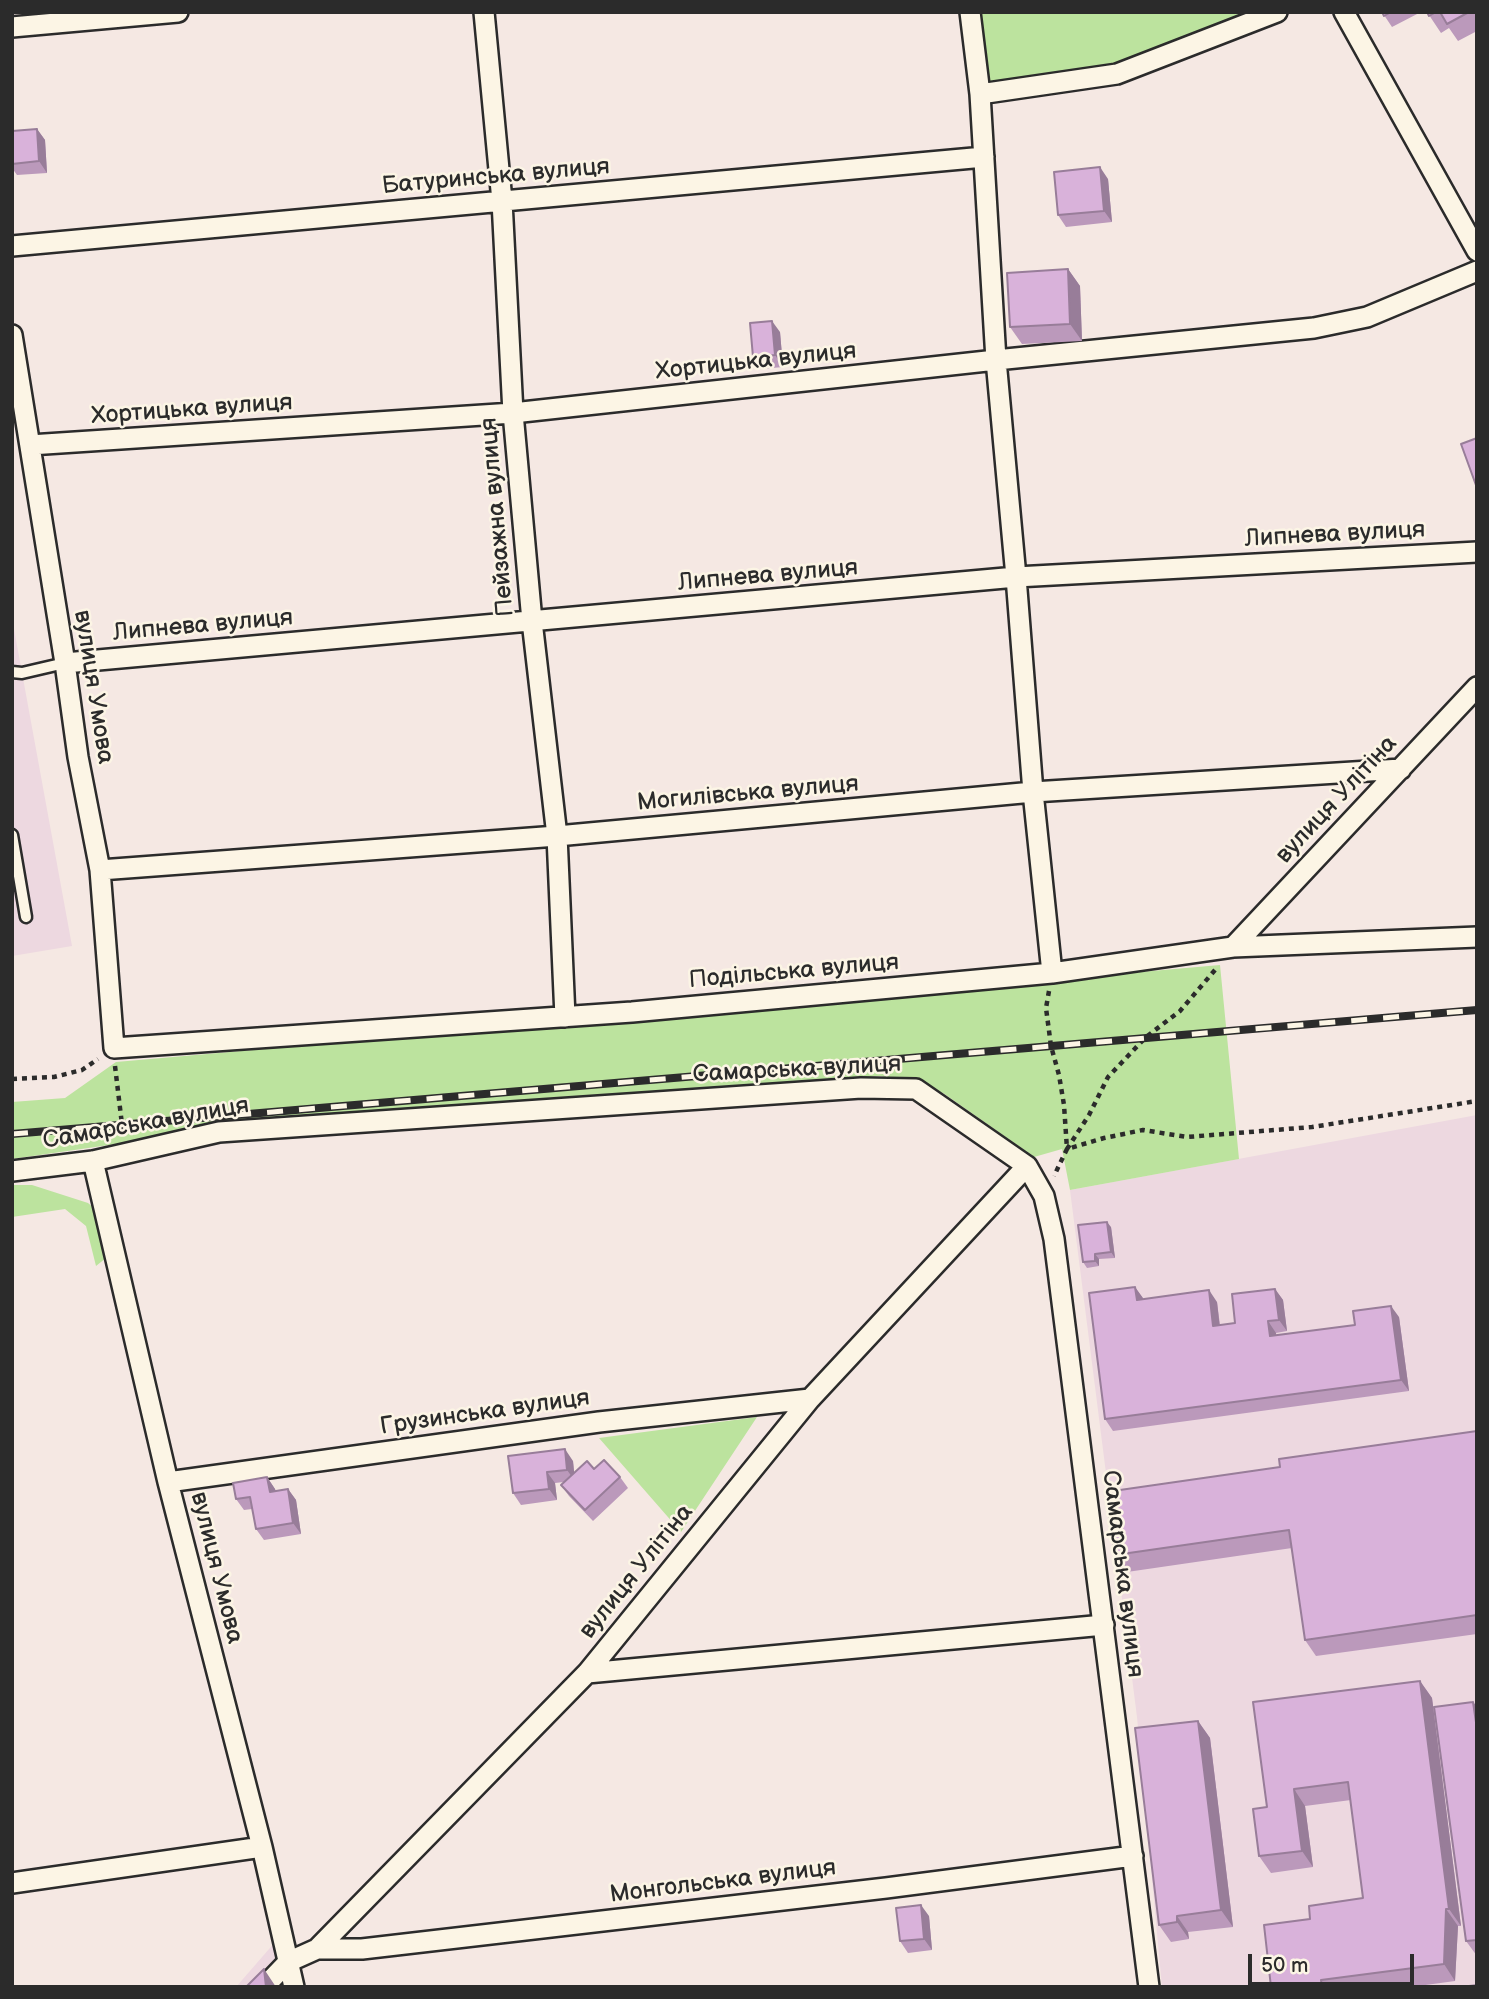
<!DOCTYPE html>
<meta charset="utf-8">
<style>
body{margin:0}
#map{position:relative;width:1489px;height:1999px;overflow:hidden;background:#f5e8e3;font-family:"Balsamiq Sans",sans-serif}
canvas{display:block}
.frame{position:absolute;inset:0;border:14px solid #2b2b2b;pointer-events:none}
.scale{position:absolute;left:1248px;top:1954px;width:166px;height:32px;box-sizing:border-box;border:4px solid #2b2b2b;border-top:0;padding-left:9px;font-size:21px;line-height:24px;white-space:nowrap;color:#2b2b2b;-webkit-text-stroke:5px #fcf5e5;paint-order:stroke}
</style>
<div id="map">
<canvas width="1489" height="1999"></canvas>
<div class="frame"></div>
<div class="scale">50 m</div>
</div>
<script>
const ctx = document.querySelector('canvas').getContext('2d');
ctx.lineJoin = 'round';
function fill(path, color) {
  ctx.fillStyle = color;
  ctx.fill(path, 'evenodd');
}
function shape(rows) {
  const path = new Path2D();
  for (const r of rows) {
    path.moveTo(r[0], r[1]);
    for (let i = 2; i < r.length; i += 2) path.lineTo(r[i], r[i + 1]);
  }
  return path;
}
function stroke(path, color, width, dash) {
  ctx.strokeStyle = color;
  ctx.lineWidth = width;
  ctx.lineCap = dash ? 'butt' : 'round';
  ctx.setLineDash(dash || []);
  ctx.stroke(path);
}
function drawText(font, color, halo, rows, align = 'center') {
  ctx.font = font + ' "Balsamiq Sans",sans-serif';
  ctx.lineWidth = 5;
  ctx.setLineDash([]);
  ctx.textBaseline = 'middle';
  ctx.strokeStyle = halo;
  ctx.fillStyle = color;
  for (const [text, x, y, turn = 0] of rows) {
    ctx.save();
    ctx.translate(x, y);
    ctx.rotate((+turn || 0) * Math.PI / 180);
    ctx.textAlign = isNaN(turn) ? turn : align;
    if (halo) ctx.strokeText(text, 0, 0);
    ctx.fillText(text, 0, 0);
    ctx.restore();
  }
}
fill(shape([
 [12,618,72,946,12,956],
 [1477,1115,1477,1987,1162,1987,1137,1717,1070,1190],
 [276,1941,281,1987,236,1987]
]), '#edd8e0');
fill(shape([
 [978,12,1261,12,1116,69,985,86],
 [1220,965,1239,1159,1070,1190,1062,1149,1034,1157,943,1093,881,1076,123,1143,12,1159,12,1102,65,1098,116,1062],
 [12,1185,32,1185,88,1203,101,1214,106,1258,96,1266,86,1226,65,1209,12,1217],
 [757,1417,681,1532,599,1438]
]), '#bce39e');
const service = shape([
 [12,672,22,673,65,663],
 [12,835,26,917]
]);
const minor = shape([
 [484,12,502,201,513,413,532,621,557,836,565,1017],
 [970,12,980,94,996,360,1016,577,1033,792,1052,973],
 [1344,12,1477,251],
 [12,27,178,12],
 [980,94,1117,74,1277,12],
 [12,246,984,157],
 [12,335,65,663,78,757,100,870,114,1048,632,1012,1052,973,1233,947,1477,937],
 [30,445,513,413,996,360,1314,328,1367,317,1477,271],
 [65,663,1016,577,1477,552],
 [100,870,557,836,1033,792,1401,769],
 [1233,947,1477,687],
 [93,1161,168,1482,262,1847,294,1987],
 [12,1171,93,1161,219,1132,861,1088,916,1089,1027,1166,1044,1196,1054,1239,1149,1987],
 [168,1482,599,1422,810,1399],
 [587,1673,1104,1625],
 [12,1883,262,1847],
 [317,1949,362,1949,886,1888,1133,1856],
 [264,1987,288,1962,317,1949,587,1673,810,1399,1027,1166]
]);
stroke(service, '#2b2b2b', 15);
stroke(minor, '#2b2b2b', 24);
stroke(shape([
 [1215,970,1180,1011,1146,1037,1108,1077,1089,1115,1067,1149,1104,1138,1143,1130,1187,1137,1312,1127,1477,1101],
 [1049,991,1046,1008,1051,1046,1059,1075,1064,1105,1067,1149,1054,1176],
 [115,1066,123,1133],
 [12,1079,54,1077,82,1070,98,1059]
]), '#2b2b2b', 4.5, [5, 5]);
stroke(service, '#fcf5e5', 10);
stroke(minor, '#fcf5e5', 19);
const rail = shape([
 [12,1134,1477,1010]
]);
stroke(rail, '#2b2b2b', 8);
stroke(rail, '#fcf5e5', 5, [16]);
fill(shape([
 [1382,12,1421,12,1392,27],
 [1427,12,1477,12,1477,31,1458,41,1449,28,1441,33],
 [37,129,45,140,47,173,17,175,12,168,12,131],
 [1108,179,1112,222,1066,227,1058,215],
 [1068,269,1080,286,1082,341,1022,344,1010,327],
 [780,332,783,367,761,369,753,357],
 [1111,1227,1115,1258,1099,1259,1099,1266,1087,1268,1083,1262],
 [1135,1287,1143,1299,1217,1302,1220,1325,1235,1323,1275,1289,1283,1300,1287,1331,1276,1333,1276,1335,1355,1325,1399,1317,1409,1391,1113,1431,1105,1419],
 [1477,1431,1477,1634,1316,1656,1305,1640,1292,1548,1127,1572,1115,1555,1280,1467],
 [508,1456,573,1461,574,1473,594,1469,620,1477,628,1488,593,1521,569,1496,561,1485,564,1482,555,1483,557,1500,521,1505,513,1493],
 [267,1477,275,1489,276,1491,288,1489,296,1500,301,1534,264,1540,256,1529,252,1509,244,1510,236,1499],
 [1420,1681,1432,1698,1461,1926,1458,1926,1455,1981,1411,1987,1271,1987,1310,1919,1363,1898,1351,1800,1305,1806,1313,1867,1271,1873,1259,1856,1267,1807],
 [1473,1702,1477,1707,1477,1956,1466,1941],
 [1198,1721,1210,1738,1233,1927,1188,1932,1189,1939,1171,1942,1159,1925],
 [929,1916,932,1950,908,1953,900,1941]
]), '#b9b');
fill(shape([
 [37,129,45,140,47,173,39,161],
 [1100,167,1108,179,1112,222,1104,211],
 [1068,269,1080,286,1082,341,1070,324],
 [772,321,780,332,783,367,775,355],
 [1107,1222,1111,1227,1115,1258,1111,1252],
 [1095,1254,1099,1259,1099,1266,1095,1261],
 [1135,1287,1143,1298,1145,1311,1137,1300],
 [1275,1289,1283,1300,1287,1331,1279,1320],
 [1209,1290,1217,1302,1221,1338,1213,1326],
 [1391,1306,1399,1317,1409,1391,1401,1380],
 [1268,1321,1276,1333,1278,1347,1270,1336],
 [565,1449,573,1461,575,1481,567,1470],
 [547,1472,555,1483,557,1500,549,1489],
 [267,1477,275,1489,278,1504,270,1492],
 [288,1489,296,1500,301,1534,293,1523],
 [1420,1681,1432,1698,1461,1926,1449,1909],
 [1473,1702,1477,1707,1477,1729],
 [1198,1721,1210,1738,1233,1927,1221,1910],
 [1294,1789,1305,1806,1313,1867,1302,1851],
 [921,1905,929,1916,932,1950,924,1939],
 [1446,1909,1458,1926,1455,1981,1444,1964],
 [1177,1916,1188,1932,1189,1939,1177,1922],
 [264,1969,276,1987,266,1987]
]), '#987d99');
const building = shape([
 [1382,12,1391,12,1384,16,1382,12],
 [1427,12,1436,12,1429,16,1427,12],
 [1440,12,1469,12,1447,24,1440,12],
 [37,129,39,161,12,164,12,131,37,129],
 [1100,167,1104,211,1058,215,1054,172,1100,167],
 [1068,269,1070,324,1010,327,1007,273,1068,269],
 [772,321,775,355,753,357,750,323,772,321],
 [1477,438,1477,488,1461,444,1477,438],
 [1107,1222,1111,1252,1095,1254,1095,1261,1083,1262,1078,1225,1107,1222],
 [1135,1287,1137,1300,1209,1290,1213,1326,1235,1323,1232,1294,1275,1289,1279,1320,1268,1321,1270,1336,1355,1325,1353,1311,1391,1306,1401,1380,1105,1419,1089,1293,1135,1287],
 [1477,1431,1477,1615,1305,1640,1289,1530,1115,1555,1106,1492,1280,1467,1279,1459,1477,1431],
 [565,1449,567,1470,547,1472,549,1489,513,1493,508,1456,565,1449],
 [604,1460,620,1477,585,1510,561,1485,587,1461,594,1469,604,1460],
 [267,1477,270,1492,288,1489,293,1523,256,1529,250,1497,236,1499,233,1483,267,1477],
 [1420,1681,1449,1909,1446,1909,1444,1964,1321,1980,1322,1987,1271,1987,1264,1925,1310,1919,1309,1906,1363,1898,1348,1782,1294,1789,1302,1851,1259,1856,1253,1809,1267,1807,1253,1702,1420,1681],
 [1473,1702,1477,1729,1477,1940,1466,1941,1434,1707,1473,1702],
 [1198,1721,1221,1910,1177,1916,1177,1922,1159,1925,1135,1728,1198,1721],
 [921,1905,924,1939,900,1941,896,1908,921,1905],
 [264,1969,266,1987,246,1987,264,1969],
 [1477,1985,1477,1987,1461,1987,1477,1985]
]);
fill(building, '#d9b2da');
stroke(building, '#987d99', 2);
drawText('24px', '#2b2b2b', '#fcf5e5', [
 ["Батуринська вулиця",496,177,-5],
 ["Хортицька вулиця",756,362,-6],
 ["Хортицька вулиця",192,410,-4],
 ["Пейзажна вулиця",498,517,-95],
 ["Липнева вулиця",1335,535,-3],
 ["Липнева вулиця",768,576,-5],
 ["Липнева вулиця",203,626,-5],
 ["вулиця Умова",93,687,81],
 ["Могилівська вулиця",748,794,-5],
 ["вулиця Улітіна",1337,800,-47],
 ["Подільська вулиця",794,972,-5],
 ["Самарська вулиця",797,1070,-3],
 ["Самарська вулиця",146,1124,-10],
 ["Грузинська вулиця",485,1413,-8],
 ["вулиця Умова",216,1568,76],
 ["вулиця Улітіна",637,1572,-51],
 ["Самарська вулиця",1122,1574,83],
 ["Монгольська вулиця",723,1882,-7]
]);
</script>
